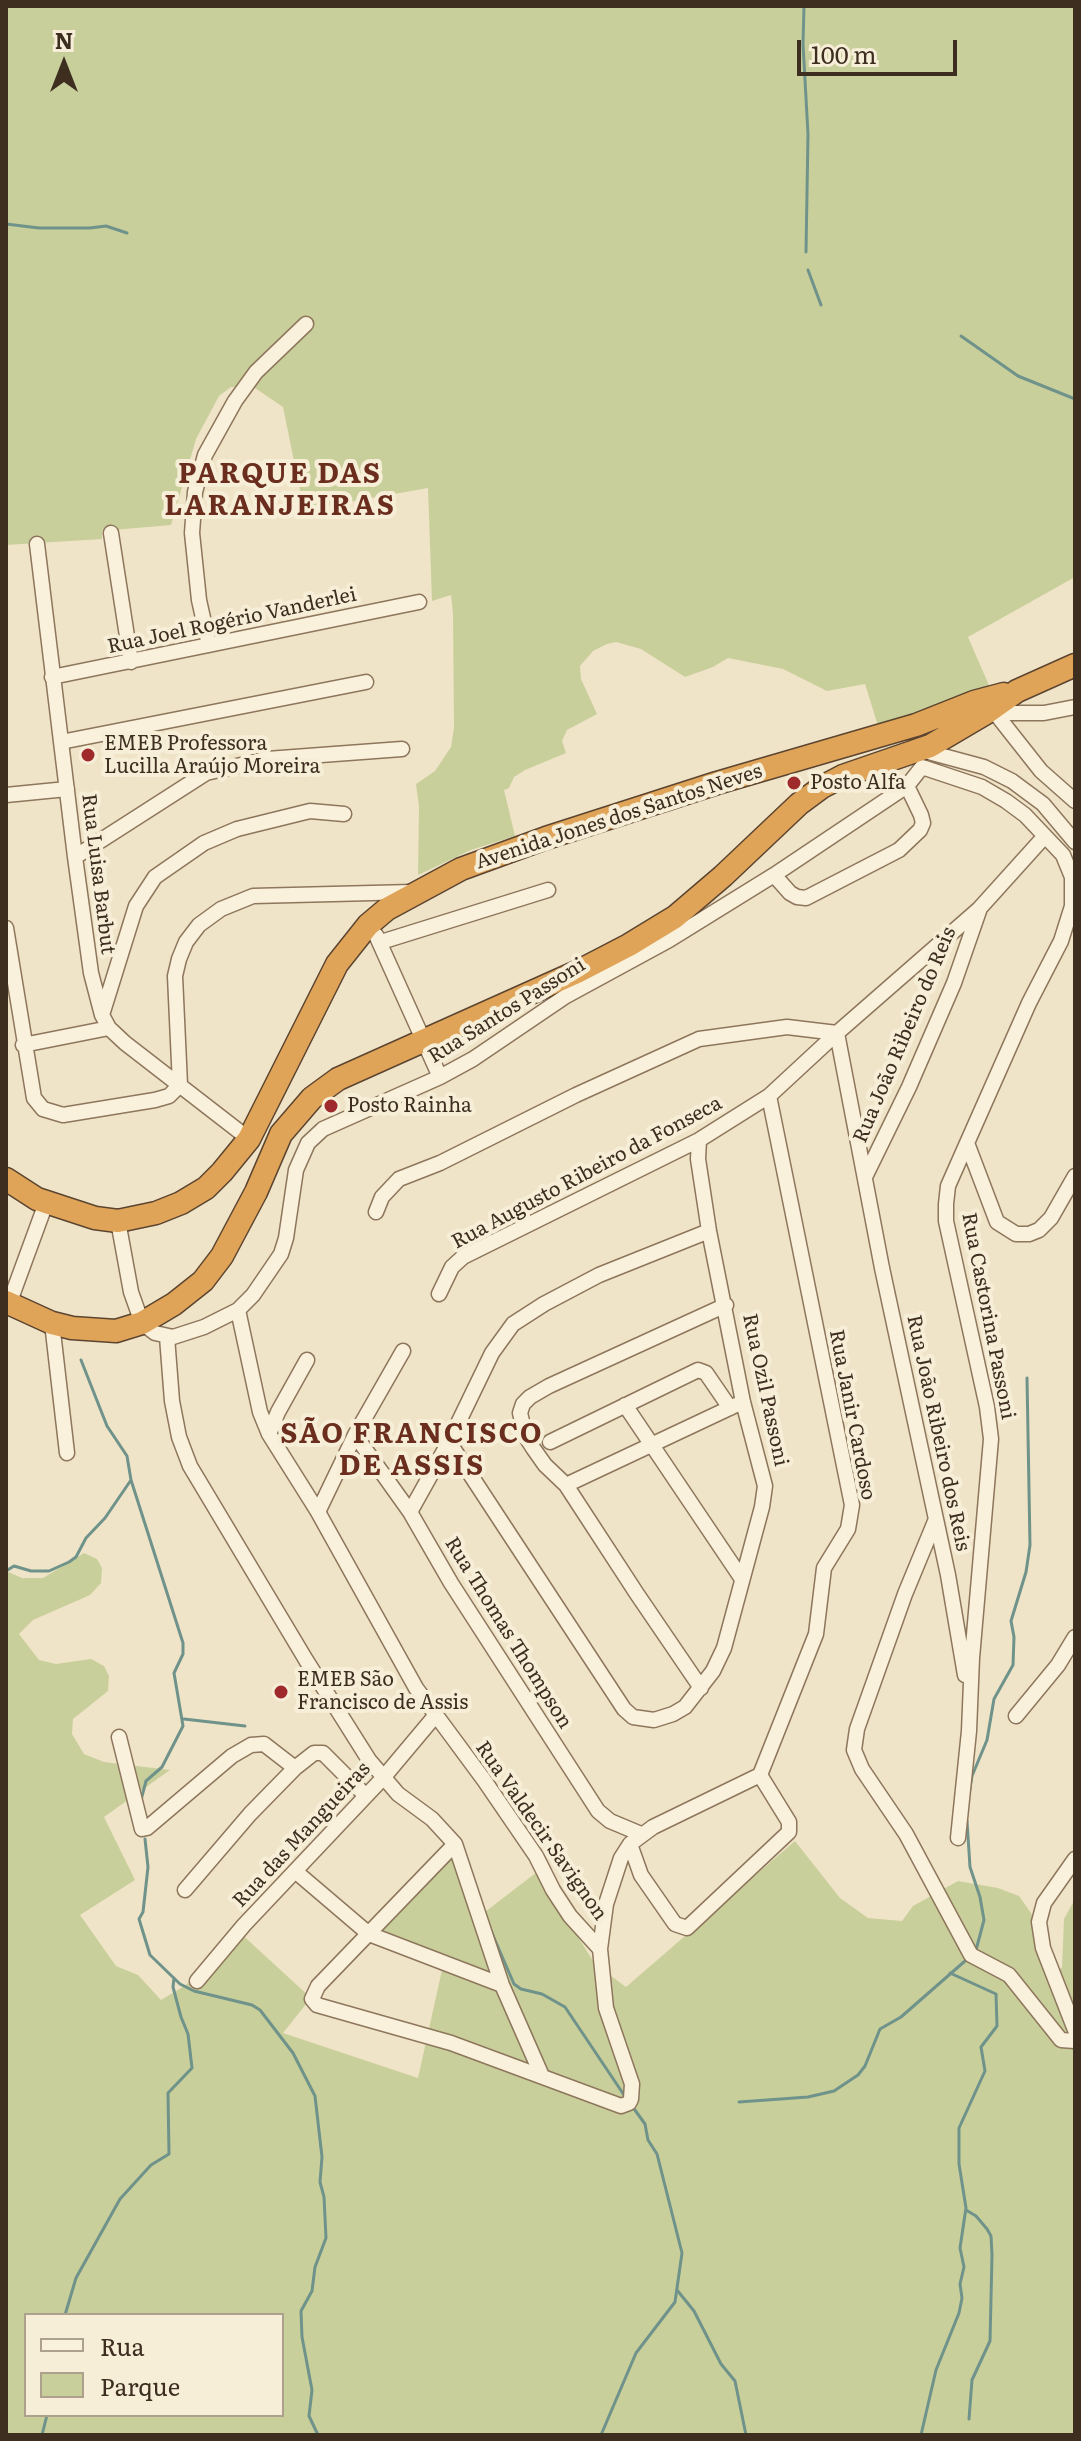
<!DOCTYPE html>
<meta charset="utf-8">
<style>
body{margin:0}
#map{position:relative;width:1081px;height:2441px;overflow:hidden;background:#f0e4c8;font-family:Literata,serif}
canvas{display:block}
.frame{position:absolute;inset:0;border:8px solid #3d2e20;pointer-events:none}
.legend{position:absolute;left:24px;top:2313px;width:260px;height:104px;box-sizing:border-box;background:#f7eed8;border:2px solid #ada18e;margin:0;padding:10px 14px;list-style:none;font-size:24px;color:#3d2e20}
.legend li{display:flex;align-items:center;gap:16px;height:40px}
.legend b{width:40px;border:2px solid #ada18e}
.north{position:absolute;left:24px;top:24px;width:80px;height:80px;-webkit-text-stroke:6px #f7eed8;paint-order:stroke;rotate:0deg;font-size:22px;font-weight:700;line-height:32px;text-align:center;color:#3d2e20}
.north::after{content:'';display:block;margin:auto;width:28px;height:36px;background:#3d2e20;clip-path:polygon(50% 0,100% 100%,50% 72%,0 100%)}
.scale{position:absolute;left:797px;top:40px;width:160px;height:36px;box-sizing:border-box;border:4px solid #3d2e20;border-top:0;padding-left:10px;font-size:24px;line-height:28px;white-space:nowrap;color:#3d2e20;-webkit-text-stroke:6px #f7eed8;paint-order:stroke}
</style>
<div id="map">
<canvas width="1081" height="2441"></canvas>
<div class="frame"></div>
<ul class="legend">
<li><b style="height:10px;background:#faf1dc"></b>Rua</li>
<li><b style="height:22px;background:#c9cf9b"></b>Parque</li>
</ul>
<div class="north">N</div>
<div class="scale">100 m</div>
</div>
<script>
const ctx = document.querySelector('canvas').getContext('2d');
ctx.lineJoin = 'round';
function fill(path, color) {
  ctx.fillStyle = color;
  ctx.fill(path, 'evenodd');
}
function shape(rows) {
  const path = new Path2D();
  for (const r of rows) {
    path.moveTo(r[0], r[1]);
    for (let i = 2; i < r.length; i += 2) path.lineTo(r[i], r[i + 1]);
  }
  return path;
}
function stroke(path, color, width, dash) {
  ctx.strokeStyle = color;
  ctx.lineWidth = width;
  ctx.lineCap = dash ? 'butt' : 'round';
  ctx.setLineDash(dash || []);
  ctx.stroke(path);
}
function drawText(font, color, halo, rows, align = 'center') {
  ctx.font = font + ' Literata,serif';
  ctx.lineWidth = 8;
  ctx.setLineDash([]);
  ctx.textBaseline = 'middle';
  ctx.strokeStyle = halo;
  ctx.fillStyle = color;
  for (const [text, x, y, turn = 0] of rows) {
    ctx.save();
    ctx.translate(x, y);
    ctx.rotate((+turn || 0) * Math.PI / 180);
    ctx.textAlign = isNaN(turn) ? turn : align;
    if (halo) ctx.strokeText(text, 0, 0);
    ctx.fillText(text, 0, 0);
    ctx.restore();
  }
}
fill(shape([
 [6,6,1075,6,1075,577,968,637,991,690,879,729,865,684,827,691,783,669,728,658,713,667,685,677,641,649,616,642,607,644,593,651,580,666,581,679,597,714,567,730,562,741,566,753,525,770,514,777,509,788,504,790,515,836,471,850,418,875,419,807,416,784,435,771,451,747,454,728,453,614,451,595,432,601,428,488,304,510,283,407,255,388,231,387,219,396,196,439,171,525,102,531,102,539,6,545],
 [84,1553,97,1559,102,1568,101,1583,90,1595,33,1620,19,1634,39,1660,56,1664,91,1659,104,1666,109,1676,108,1691,73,1719,72,1734,84,1754,104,1762,170,1770,104,1817,135,1880,80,1915,116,1966,138,1975,161,2000,186,1985,237,1930,311,1998,283,2033,418,2078,444,1961,376,1936,454,1853,481,1915,537,1872,595,1964,626,1987,795,1841,840,1898,868,1918,902,1921,913,1906,958,1881,998,1888,1019,1896,1031,1913,1054,1971,1062,1968,1064,1919,1075,1899,1075,2435,6,2435,6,1571,22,1578,43,1578],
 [26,2315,282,2315,282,2415,26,2415]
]), '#c9cf9b');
stroke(shape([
 [804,6,803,44,808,134,806,252],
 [6,224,39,228,90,228,106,226,127,233],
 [808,270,821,305],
 [961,336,1018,376,1075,399],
 [81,1360,107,1426,127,1456,131,1480,183,1643,183,1654,174,1673,183,1726,162,1767,146,1781,141,1800],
 [6,1571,14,1566,31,1571,49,1571,69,1562,76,1557,86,1538,105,1518,131,1480],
 [184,1719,245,1726],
 [969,1794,972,1776,987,1740,994,1699,1013,1665,1014,1637,1011,1621,1026,1572,1030,1545,1027,1378],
 [967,1821,970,1867,980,1897,984,1920,976,1950],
 [145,1839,148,1867,143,1912,139,1919,150,1955,180,1984,194,1991,252,2005,260,2010,293,2053,315,2096,322,2157,320,2182,324,2197,326,2238,315,2267,312,2291,301,2311,302,2337,312,2390,309,2416,318,2435],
 [491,1931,514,1984,521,1989,542,1994,565,2007,624,2095],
 [739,2102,808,2097,834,2091,858,2075,865,2066,880,2029,901,2017,965,1961],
 [966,2210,976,2216,987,2229,991,2236,992,2255,990,2341,972,2380,969,2419],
 [677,2290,694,2311,721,2364,735,2381,746,2435],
 [65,2315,76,2278,120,2199,151,2165,169,2154,168,2093,192,2068,188,2034,181,2017,173,1987,174,1978],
 [42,2435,47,2415],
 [601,2435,636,2353,675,2302,682,2253,657,2154,648,2140,645,2124,632,2106],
 [921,2435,936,2370,959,2313,962,2298,960,2284,964,2267,960,2248,966,2208,959,2164,959,2128,985,2071,981,2047,997,2026,996,1994,950,1973]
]), '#6f938a', 3);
const minor = shape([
 [111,533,131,662],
 [37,544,75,857,91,973,102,1015,109,1028,125,1043,249,1139],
 [209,645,199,600,192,533,195,492,205,455,235,401,256,372,306,324],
 [52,677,419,602],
 [991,713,1044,713,1075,707],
 [996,714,1041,771,1075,801],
 [61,742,366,682],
 [921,750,984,767,1012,781,1043,804,1075,842],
 [922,767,982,787,1006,801,1025,815,1063,855,1072,877,1072,906,1061,941,1029,1003,967,1143,948,1186,946,1204,946,1221,987,1407,991,1439,972,1658,969,1731,958,1838],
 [6,795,67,789],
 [75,857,206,773,267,759,402,749],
 [774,875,790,893,797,897,806,898,899,850,920,830,923,823,921,815,907,786],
 [6,928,34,1098,43,1109,63,1115,155,1100,169,1096,180,1085,175,976,179,959,186,942,199,925,221,909,253,896,412,892],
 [376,935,440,1077],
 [381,942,548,890],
 [102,1015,136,906,155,877,204,843,237,829,310,811,344,814],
 [837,1033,882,1268,948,1575,965,1675],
 [23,1045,109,1028],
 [967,1143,997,1222,1016,1234,1029,1234,1039,1230,1051,1218,1075,1176],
 [866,1175,909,1087,954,983,979,911],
 [376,1212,382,1197,399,1179,440,1163,576,1095,699,1039,787,1027,837,1033],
 [118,1221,131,1292,142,1323,155,1333,173,1337,204,1327,238,1310,253,1295,281,1254,286,1238,296,1170,308,1143,323,1129,440,1077,473,1059,566,996,669,940,774,875,907,786,922,767],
 [439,1294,452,1267,463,1257,699,1140,769,1096,837,1033,979,909,1044,837],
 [9,1304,46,1203],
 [238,1310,260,1412,269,1434,318,1512,416,1688,484,1780,536,1856,553,1890,570,1916,600,1949],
 [52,1323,67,1453],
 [167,1337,172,1401,179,1437,190,1466,306,1660,369,1760,398,1794,432,1819,455,1844,502,1985,542,2076],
 [625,1405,742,1579],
 [269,1434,278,1412,307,1360],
 [355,1435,410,1512,451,1583,598,1811,610,1821,641,1834],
 [449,1442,624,1709,633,1717,654,1720,673,1714,685,1707,713,1671,724,1648,762,1507,765,1486,743,1402,709,1231,698,1159,699,1140],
 [550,1442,698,1370,706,1373,730,1408],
 [566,1485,736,1405],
 [318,1512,355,1435,403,1351],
 [410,1512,449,1442,492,1353,513,1324,544,1304,599,1275,709,1231],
 [936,1519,905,1594,857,1729,854,1750,862,1769,906,1834,971,1955,1009,1975,1061,2040,1075,2041],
 [701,1688,637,1594,566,1485,545,1465,533,1448,526,1437,520,1413,523,1404,530,1397,549,1386,726,1305],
 [1016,1716,1058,1665,1075,1637],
 [119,1737,142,1829,147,1828,232,1756,251,1745,264,1744,295,1768,314,1753,323,1753,366,1796],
 [760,1775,816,1634,824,1568,848,1529,852,1505,769,1096],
 [455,1844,318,1986,312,1999,317,2005,451,2043,621,2106,629,2103,631,2099,632,2084,606,2008,600,1949,606,1904,621,1858,630,1844,653,1827,760,1775],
 [630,1844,641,1875,675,1924,687,1928,789,1832,789,1822,760,1775],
 [1075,1859,1044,1903,1039,1922,1043,1948,1075,2030],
 [295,1871,369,1934,502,1985],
 [185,1890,250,1814,295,1768],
 [197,1981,244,1925,383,1778,435,1716]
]);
const highway = shape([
 [6,1179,37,1199,95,1218,118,1221,156,1213,181,1203,206,1188,222,1172,249,1139,337,964,368,925,387,909,461,869,546,838,717,783,916,725,974,702,1004,694],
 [6,1302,52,1323,72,1328,116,1331,142,1323,174,1304,203,1281,222,1256,256,1192,281,1134,312,1098,338,1079,577,972,629,945,675,917,723,876,799,804,822,787,843,776,930,746,986,713,1017,691,1075,665]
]);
stroke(minor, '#8d765c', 17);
stroke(highway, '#5b4430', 25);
stroke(minor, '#faf1dc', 14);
stroke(highway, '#e0a458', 22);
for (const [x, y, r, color] of [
 [88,755,8,"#9e2a2b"],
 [794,783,8,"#9e2a2b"],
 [331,1106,8,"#9e2a2b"],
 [281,1692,8,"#9e2a2b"]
]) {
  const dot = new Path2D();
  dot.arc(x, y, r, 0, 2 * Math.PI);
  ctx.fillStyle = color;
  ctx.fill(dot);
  stroke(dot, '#f7eed8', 3);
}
drawText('20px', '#3d2e20', '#f7eed8', [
 ["Rua Joel Rogério Vanderlei",232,621,-12],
 ["Avenida Jones dos Santos Neves",619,817,-18],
 ["Rua Luisa Barbut",98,874,83],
 ["Rua Santos Passoni",507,1011,-32],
 ["Rua João Ribeiro do Reis",905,1035,-67],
 ["Rua Augusto Ribeiro da Fonseca",587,1173,-28],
 ["Rua Castorina Passoni",988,1316,79],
 ["Rua Ozil Passoni",765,1390,78],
 ["Rua Janir Cardoso",852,1415,79],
 ["Rua João Ribeiro dos Reis",938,1433,78],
 ["Rua Thomas Thompson",508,1633,58],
 ["Rua Valdecir Savignon",541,1831,55],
 ["Rua das Mangueiras",302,1835,-47]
]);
drawText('20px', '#3d2e20', '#f7eed8', [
 ["EMEB Professora",104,744],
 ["Lucilla Araújo Moreira",104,767],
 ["Posto Alfa",810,783],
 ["Posto Rainha",347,1106],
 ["EMEB São",297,1680],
 ["Francisco de Assis",297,1703]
], 'left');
ctx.letterSpacing = '2px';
drawText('bold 28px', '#6b2e1e', '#f7eed8', [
 ["PARQUE DAS",280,475],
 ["LARANJEIRAS",280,507],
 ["SÃO FRANCISCO",412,1435],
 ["DE ASSIS",412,1467]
]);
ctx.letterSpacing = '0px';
</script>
